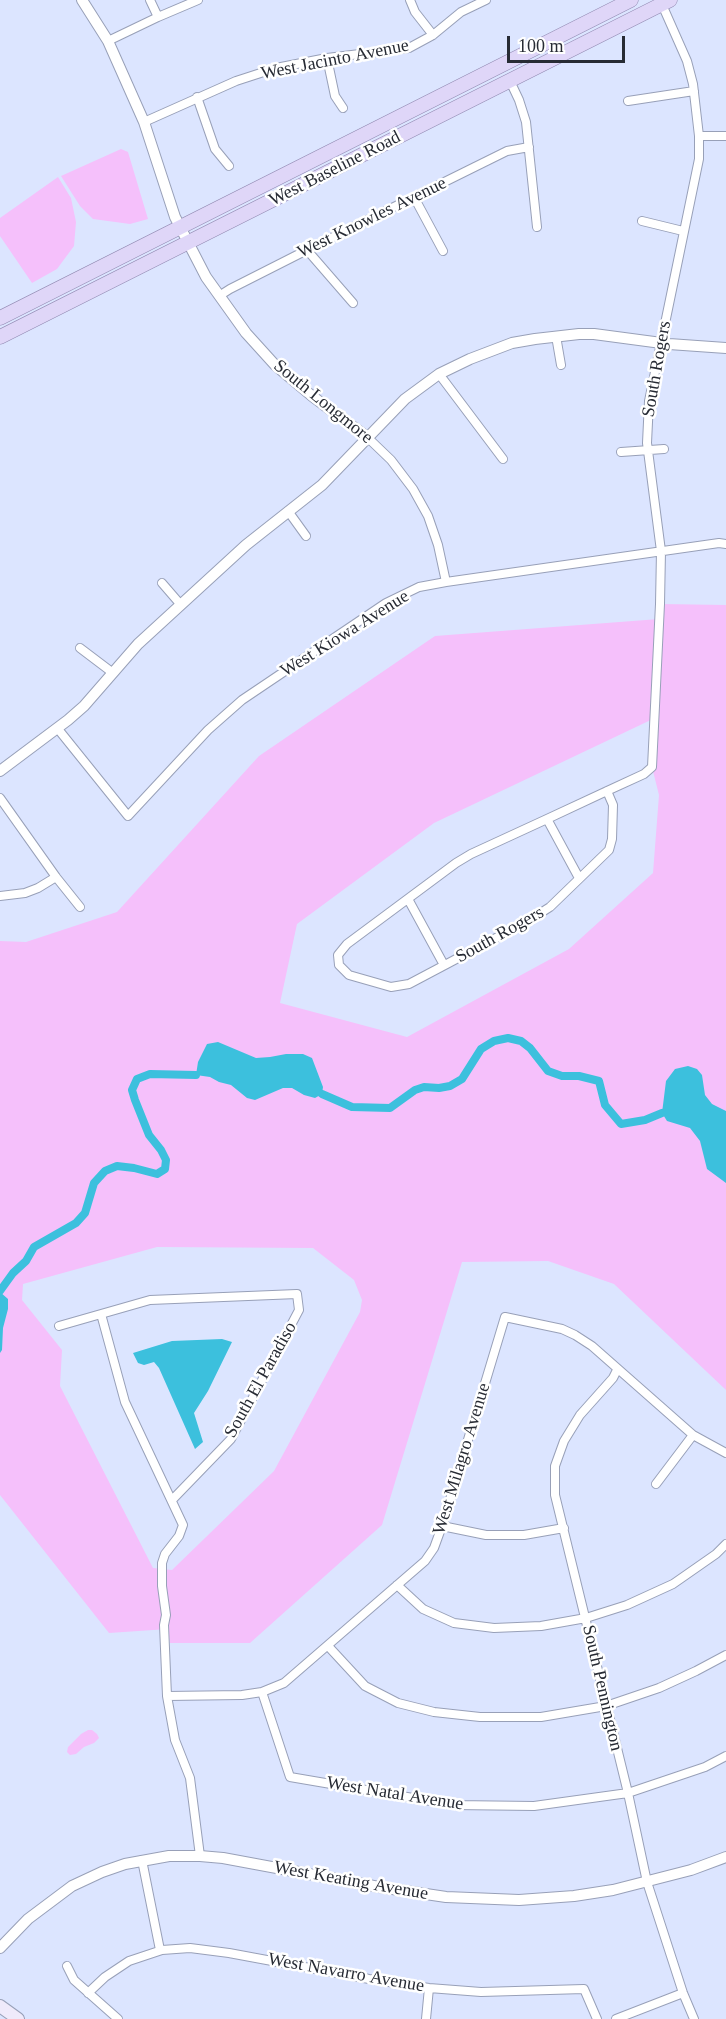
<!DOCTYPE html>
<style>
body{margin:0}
#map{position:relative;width:726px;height:2019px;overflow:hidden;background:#dce5ff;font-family:Georgia,serif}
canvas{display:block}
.scale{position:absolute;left:507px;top:36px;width:118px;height:27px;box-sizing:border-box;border:3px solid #272b34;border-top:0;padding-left:8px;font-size:18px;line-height:21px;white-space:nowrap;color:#272b34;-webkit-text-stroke:4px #fff;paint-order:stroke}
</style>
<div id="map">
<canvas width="726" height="2019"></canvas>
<div class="scale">100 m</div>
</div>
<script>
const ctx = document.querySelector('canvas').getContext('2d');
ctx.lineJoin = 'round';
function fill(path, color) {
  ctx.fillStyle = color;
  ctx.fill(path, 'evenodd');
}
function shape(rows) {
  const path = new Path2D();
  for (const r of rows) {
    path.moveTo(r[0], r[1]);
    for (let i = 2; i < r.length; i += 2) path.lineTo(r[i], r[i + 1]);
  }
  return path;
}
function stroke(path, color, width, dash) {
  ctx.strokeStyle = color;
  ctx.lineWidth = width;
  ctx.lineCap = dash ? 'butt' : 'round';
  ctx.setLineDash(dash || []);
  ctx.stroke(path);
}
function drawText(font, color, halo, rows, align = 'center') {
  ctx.font = font + ' Georgia,serif';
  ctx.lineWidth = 5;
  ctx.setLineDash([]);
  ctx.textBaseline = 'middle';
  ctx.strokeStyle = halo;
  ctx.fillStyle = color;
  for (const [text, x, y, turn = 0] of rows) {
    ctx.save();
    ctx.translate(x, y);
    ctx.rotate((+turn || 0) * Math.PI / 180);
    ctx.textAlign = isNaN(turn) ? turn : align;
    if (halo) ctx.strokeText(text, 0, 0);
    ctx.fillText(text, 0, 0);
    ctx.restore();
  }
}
fill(shape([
 [121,149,128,152,148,219,130,224,93,219,80,206,61,176],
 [58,177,71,198,76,222,74,246,57,269,32,283,0,236,0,218],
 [660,604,726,605,726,1390,614,1284,548,1261,462,1262,382,1525,250,1643,170,1643,168,1629,109,1633,0,1495,0,941,26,942,117,912,259,756,435,636,659,619],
 [655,718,652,767,659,795,653,873,569,949,407,1037,280,1003,297,924,434,823],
 [157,1247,313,1248,354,1280,362,1300,360,1312,274,1471,172,1570,153,1568,60,1386,62,1350,22,1300,23,1284],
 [88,1730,92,1730,97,1734,99,1738,94,1743,84,1747,76,1754,70,1755,67,1752,68,1747,81,1734]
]), '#f5c0fb');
fill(shape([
 [218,1042,256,1058,270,1057,286,1054,303,1054,312,1058,323,1087,322,1094,315,1098,304,1095,292,1088,283,1088,255,1100,247,1098,231,1085,219,1082,210,1077,196,1075,198,1062,207,1044],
 [688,1066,697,1069,702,1075,705,1095,712,1104,726,1111,726,1183,707,1169,700,1141,690,1128,667,1121,662,1113,666,1081,675,1069],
 [0,1292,8,1299,8,1309,3,1328,2,1350,0,1353],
 [222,1339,232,1342,208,1391,194,1413,203,1442,195,1449,159,1368,154,1362,144,1365,138,1363,133,1353,172,1341]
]), '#3cc0dd');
stroke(shape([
 [322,1094,352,1107,390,1108,415,1090,424,1087,439,1088,450,1086,462,1079,481,1049,494,1041,508,1038,521,1041,530,1048,548,1071,562,1076,579,1076,599,1081,605,1105,621,1124,645,1120,662,1113],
 [0,1291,13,1273,26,1261,34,1247,76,1223,85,1213,94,1183,105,1171,117,1166,134,1168,157,1174,165,1169,166,1160,161,1150,149,1135,135,1100,132,1090,137,1079,150,1074,196,1075]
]), '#3cc0dd', 8);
const minor = shape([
 [150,0,158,17],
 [410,0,415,12,433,35],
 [108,41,158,17,198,0],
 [327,58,335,96,343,108],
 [510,81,519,100,526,122,537,227],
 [197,97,215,149,229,166],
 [628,101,694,91],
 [144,122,236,81,276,68,327,58,409,48,433,35,461,12,486,0],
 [699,136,726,136],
 [414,197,443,251],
 [642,221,683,231],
 [307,250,353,303],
 [219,296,230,289,307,250,507,151,529,147],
 [556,336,561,365],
 [439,374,503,459],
 [367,437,391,460,413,489,428,516,438,545,446,582],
 [621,452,664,449],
 [288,511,306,536],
 [162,583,181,605],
 [80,648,113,673],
 [58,729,128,816,208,730,242,700,386,603,419,587,446,582,719,543,726,544],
 [607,791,613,805,612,839,609,850,550,907,528,921,409,984,391,987,349,975,339,965,338,955,347,944,456,863,471,854,547,819,607,791,644,774,652,767,660,604,661,551,647,443,649,401,699,159,699,136,693,84,687,61,660,0],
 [0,798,56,877,80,907],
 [547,819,579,878],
 [0,896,25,893,38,888,56,877],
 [408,899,444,965],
 [59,1326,101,1314],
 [617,1370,613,1378,580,1415,564,1441,555,1466,555,1495,628,1793,647,1882,683,1993,694,2019],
 [656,1484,693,1435],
 [172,1500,231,1439,299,1310,297,1294,150,1300,101,1314,125,1402,183,1525,179,1536,165,1554,162,1563,162,1586,166,1615,164,1625,167,1696,175,1740,190,1778,200,1856],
 [442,1526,486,1535,524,1535,564,1528],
 [397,1585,423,1609,454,1623,494,1628,541,1626,586,1618,627,1605,673,1584,716,1554,726,1544],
 [328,1646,365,1686,398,1703,434,1712,480,1717,541,1717,606,1706,659,1688,696,1671,726,1655],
 [262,1692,290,1777,454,1805,534,1806,628,1793,705,1767,726,1756],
 [167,1696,242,1695,262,1692,284,1683,425,1561,434,1548,442,1526,505,1317,562,1329,575,1335,592,1346,693,1435,726,1453],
 [142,1860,160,1950],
 [67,1966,74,1980,118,2019],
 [88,1993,105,1977,129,1961,162,1950,190,1948,229,1953,369,1979,429,1988,481,1992,584,1989,597,2019],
 [426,2019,429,1988],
 [616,2019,683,1993]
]);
const tertiary = shape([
 [82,0,108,41,144,122,175,217,206,277,246,333,275,365,312,396,367,437],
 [0,771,68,720,84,706,138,644,246,545,322,485,405,399,439,374,470,359,512,343,535,339,579,334,594,334,669,344,726,348],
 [0,1948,28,1919,72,1886,102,1872,125,1864,169,1856,200,1856,223,1858,379,1887,446,1897,519,1900,574,1896,613,1890,691,1870,726,1857]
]);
const secondary = shape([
 [0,2006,18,2019]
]);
const primary = shape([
 [0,318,631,0],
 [0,337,670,0]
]);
stroke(minor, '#98a0b8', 10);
stroke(tertiary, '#98a0b8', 12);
stroke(secondary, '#98a0b8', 14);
stroke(primary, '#9088b0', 15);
stroke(minor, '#fff', 8);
stroke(tertiary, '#fff', 10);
stroke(secondary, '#efeafb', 12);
stroke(primary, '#dfd6f8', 14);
drawText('18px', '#272b34', '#fff', [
 ["West Jacinto Avenue",335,60,-11],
 ["West Baseline Road",335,169,-27],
 ["West Knowles Avenue",372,218,-26],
 ["South Rogers",657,369,-80],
 ["South Longmore",323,402,39],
 ["West Kiowa Avenue",345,634,-32],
 ["South Rogers",500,935,-29],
 ["South El Paradiso",261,1380,-61],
 ["West Milagro Avenue",462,1459,-73],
 ["South Pennington",602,1688,77],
 ["West Natal Avenue",395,1794,9],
 ["West Keating Avenue",351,1881,10],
 ["West Navarro Avenue",346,1973,10]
]);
</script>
